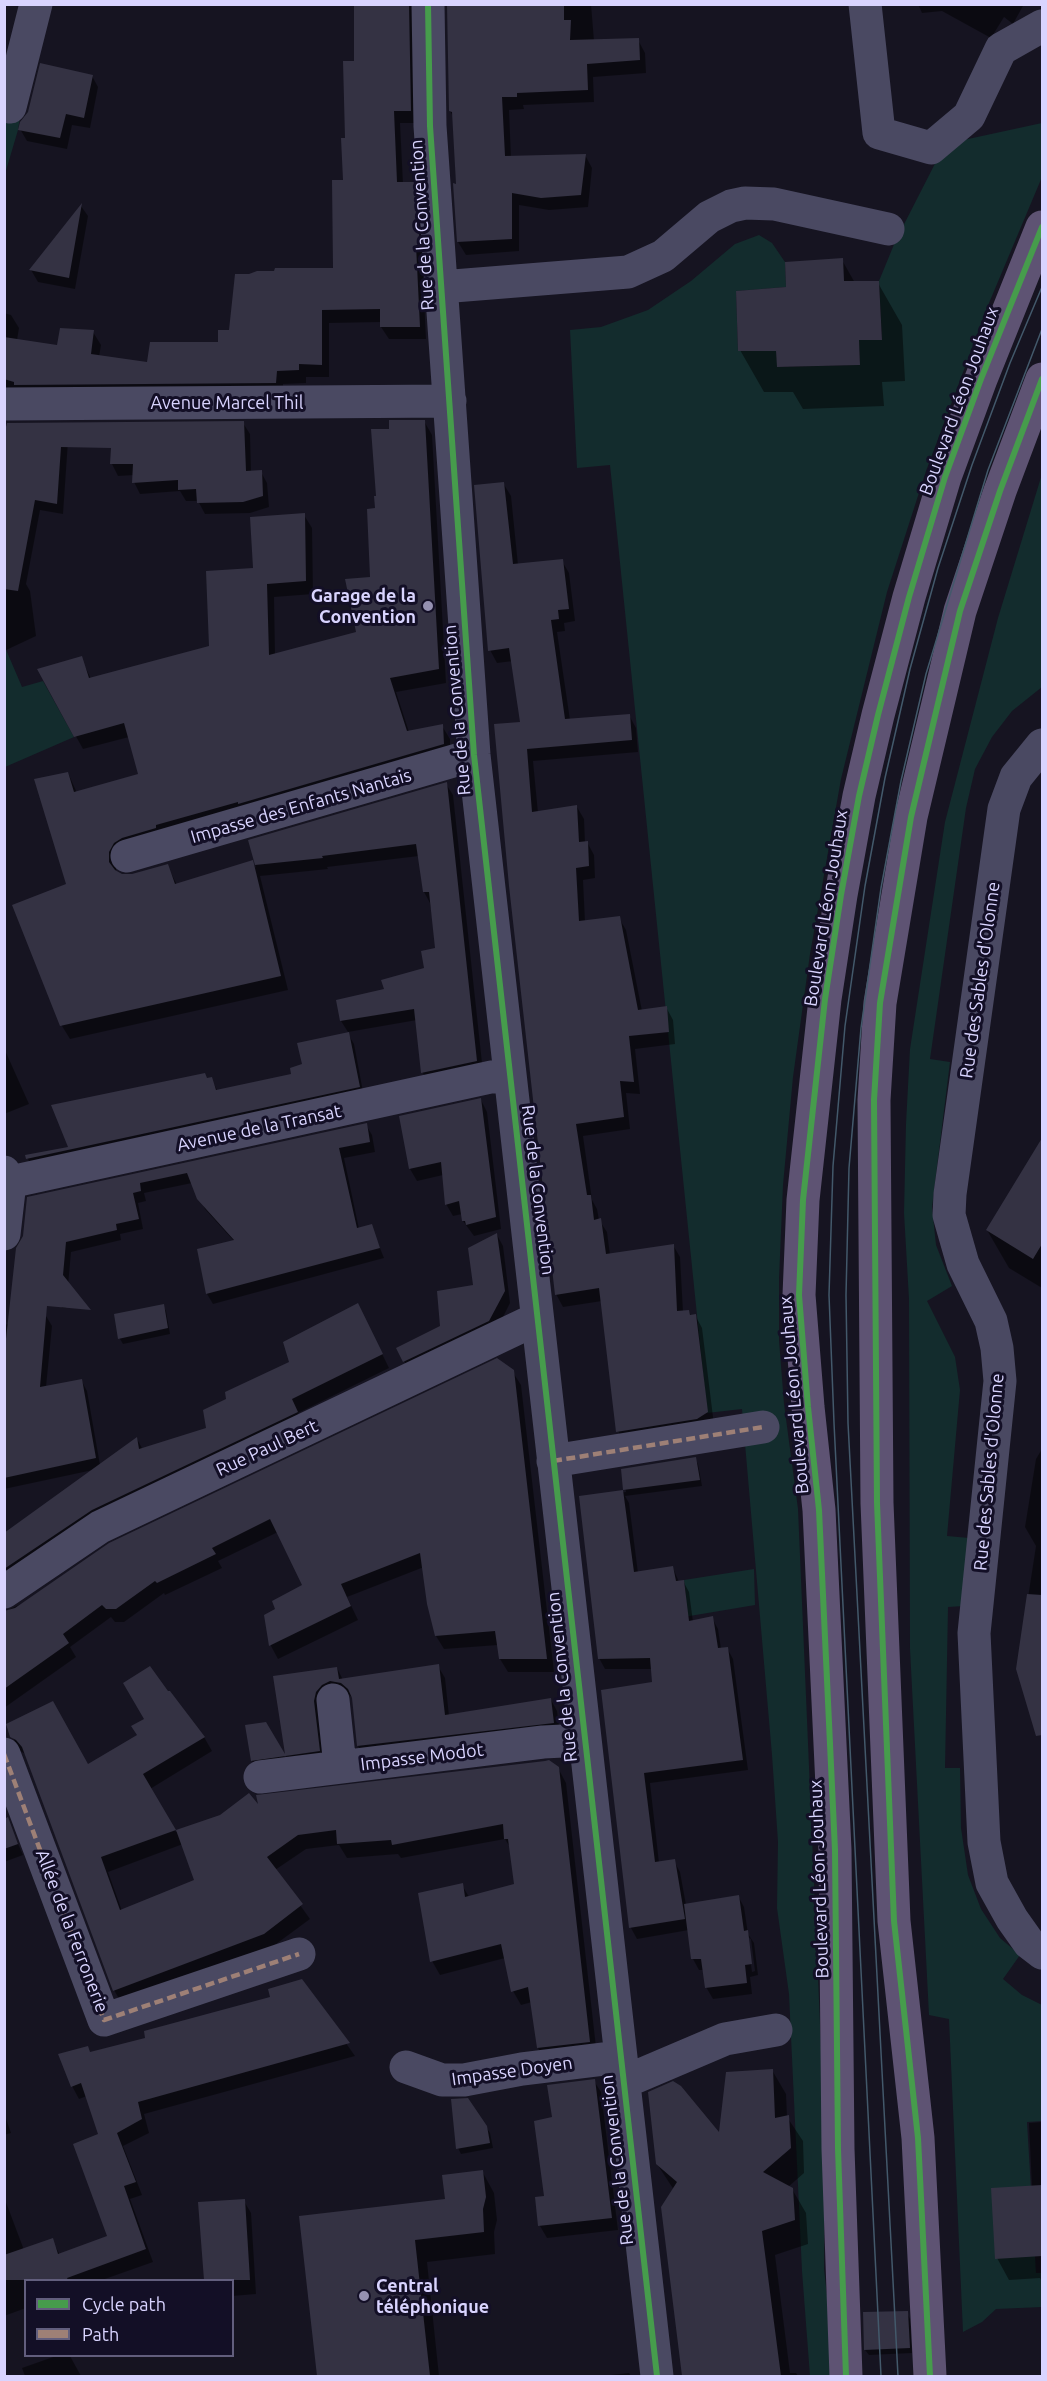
<!DOCTYPE html>
<meta charset="utf-8">
<style>
body{margin:0}
#map{position:relative;width:1047px;height:2381px;overflow:hidden;background:#161421;font-family:Ubuntu,sans-serif}
canvas{display:block}
.frame{position:absolute;inset:0;border:6px solid #d9d4ff;pointer-events:none}
.legend{position:absolute;left:24px;top:2279px;width:210px;height:78px;box-sizing:border-box;background:#130f26;border:2px solid #625e7d;margin:0;padding:8px 10px;list-style:none;font-size:18px;color:#d9d4ff}
.legend li{display:flex;align-items:center;gap:12px;height:30px}
.legend b{width:30px;border:2px solid #625e7d}
</style>
<div id="map">
<canvas width="1047" height="2381"></canvas>
<div class="frame"></div>
<ul class="legend">
<li><b style="height:8px;background:#469c4c"></b>Cycle path</li>
<li><b style="height:8px;background:#9e8076"></b>Path</li>
</ul>
</div>
<script>
const ctx = document.querySelector('canvas').getContext('2d');
ctx.lineJoin = 'round';
function fill(path, color) {
  ctx.fillStyle = color;
  ctx.fill(path, 'evenodd');
}
function shape(rows) {
  const path = new Path2D();
  for (const r of rows) {
    path.moveTo(r[0], r[1]);
    for (let i = 2; i < r.length; i += 2) path.lineTo(r[i], r[i + 1]);
  }
  return path;
}
function stroke(path, color, width, dash) {
  ctx.strokeStyle = color;
  ctx.lineWidth = width;
  ctx.lineCap = dash ? 'butt' : 'round';
  ctx.setLineDash(dash || []);
  ctx.stroke(path);
}
function drawText(font, color, halo, rows, align = 'center') {
  ctx.font = font + ' Ubuntu,sans-serif';
  ctx.lineWidth = 6;
  ctx.setLineDash([]);
  ctx.textBaseline = 'middle';
  ctx.strokeStyle = halo;
  ctx.fillStyle = color;
  for (const [text, x, y, turn = 0] of rows) {
    ctx.save();
    ctx.translate(x, y);
    ctx.rotate((+turn || 0) * Math.PI / 180);
    ctx.textAlign = isNaN(turn) ? turn : align;
    if (halo) ctx.strokeText(text, 0, 0);
    ctx.fillText(text, 0, 0);
    ctx.restore();
  }
}
fill(shape([
 [5,105,21,111,18,130,5,174],
 [1042,123,1042,177,989,303,926,471,887,592,841,779,810,954,793,1077,783,1185,779,1279,779,1340,784,1404,798,1509,825,2141,824,2269,836,2376,810,2376,802,2271,789,1994,777,1908,778,1842,772,1755,742,1409,707,1413,610,465,577,468,570,330,601,327,648,310,691,281,735,244,759,235,772,243,785,262,786,287,736,291,738,351,776,351,778,367,860,365,859,340,882,339,879,281,895,242,945,144],
 [1042,474,1042,687,1012,711,992,737,975,769,966,808,930,1059,950,1062,932,1207,936,1245,952,1286,927,1301,955,1357,960,1390,947,1536,969,1538,964,1606,948,1607,945,1768,960,1768,961,1828,968,1875,981,1909,1000,1938,1020,1955,1003,1979,1022,1995,1042,2005,1042,2121,1027,2122,1036,2273,1042,2273,1042,2307,996,2309,982,2322,963,2332,949,2019,929,2015,910,1649,909,1299,904,1213,906,1124,910,1049,945,822,998,618],
 [4,645,22,687,43,681,74,737,5,767],
 [754,1569,755,1605,666,1620,686,1596,684,1580]
]), '#132c2d');
fill(shape([
 [355,4,422,4,417,123,400,123,403,184,414,184,422,197,426,257,422,257,426,339,389,339,381,327,381,322,329,323,329,377,306,377,306,383,283,384,283,396,4,389,4,313,11,315,19,328,17,340,59,347,93,332,101,345,99,357,149,364,220,343,230,332,335,269,355,63],
 [448,4,591,4,594,41,638,40,645,53,646,73,593,77,594,102,523,105,524,109,509,110,511,158,585,155,592,168,588,207,549,210,519,205,519,251,466,255,458,242,454,118,450,111],
 [918,4,1024,4,1013,24,1004,17,991,38,942,11,922,13],
 [92,76,98,87,90,128,72,125,67,149,27,141,20,129],
 [81,206,88,216,75,289,38,282,31,270],
 [842,260,855,283,878,283,902,325,905,381,882,382,884,406,803,409,793,392,764,392,740,350,788,288],
 [424,421,432,435,446,683,396,692,409,732,442,726,450,739,450,758,116,866,116,872,122,876,132,876,167,865,177,885,252,862,256,868,250,841,446,784,453,795,483,1072,429,1084,423,1073,417,1020,348,1032,341,1021,386,991,425,969,437,949,430,903,424,892,419,856,327,867,328,869,260,876,288,990,70,1039,62,1026,67,885,68,773,77,793,140,775,129,737,83,749,39,670,81,658,91,679,211,647,254,569,304,515,312,528,313,594,274,597,275,655,358,633,372,579,377,497,391,430],
 [243,423,250,434,251,472,261,472,267,483,269,507,250,513,205,514,198,501,186,501,180,491,140,494,134,482,134,475,118,476,112,464,114,435],
 [4,425,62,430,68,441,63,514,40,510,26,584,30,591,36,636,4,651],
 [503,483,511,496,518,565,562,561,569,573,575,621,564,623,565,631,557,632,570,720,629,715,636,728,638,752,533,761,538,813,577,807,584,819,585,843,587,842,594,855,595,878,583,880,585,922,619,918,626,930,642,1011,666,1007,673,1020,675,1044,635,1049,640,1094,626,1093,630,1129,583,1136,592,1200,597,1209,599,1220,607,1232,610,1255,673,1245,680,1257,683,1312,689,1311,691,1316,695,1315,702,1328,714,1425,625,1444,618,1431,602,1301,563,1307,556,1294,521,723,513,661,497,663,490,650],
 [348,1034,354,1044,364,1097,33,1169,28,1159,27,1156,70,1148,207,1079,211,1078,218,1092,293,1075],
 [4,1048,29,1104,4,1114],
 [481,1100,487,1112,501,1229,474,1236,463,1221,462,1214,453,1216,446,1204,443,1175,417,1181,410,1169],
 [366,1125,372,1135,375,1152,344,1158,359,1229,371,1226,384,1258,213,1304,207,1294,199,1250,234,1241,205,1209,192,1183,144,1193,146,1201,138,1203,143,1229,120,1234,121,1240,71,1252,66,1308,62,1308,56,1298,35,1197],
 [1042,1141,1042,1288,1009,1268,987,1230],
 [497,1235,503,1246,510,1303,495,1333,411,1373,404,1361,442,1326,475,1286],
 [163,1306,166,1311,170,1334,123,1344,120,1339,116,1316],
 [46,1316,52,1326,46,1387,81,1380,87,1391,100,1465,137,1439,143,1450,208,1429,228,1400,365,1319,389,1368,298,1413,304,1426,4,1587,4,1534,93,1470,4,1489,4,1325],
 [512,1371,521,1385,554,1672,508,1672,500,1659,498,1645,444,1649,436,1636,424,1567,347,1597,358,1620,278,1659,271,1646,266,1615,277,1610,304,1585,278,1532,218,1561,222,1568,165,1595,164,1593,124,1622,115,1622,111,1617,70,1647,76,1657,4,1708,4,1612],
 [1042,1449,1042,1737,1033,1720,1017,1669,1036,1546,1025,1527,1036,1459],
 [695,1459,698,1464,702,1486,625,1496,629,1503,638,1573,673,1568,679,1582,683,1581,689,1592,693,1622,712,1618,718,1629,721,1649,727,1648,733,1659,748,1770,650,1783,659,1863,674,1861,680,1872,686,1905,738,1896,744,1907,748,1934,754,1943,758,1975,750,1977,752,1994,713,1999,706,1987,704,1970,699,1970,693,1959,689,1930,637,1939,631,1928,603,1691,654,1683,653,1669,605,1669,599,1658,580,1497,626,1492,622,1470],
 [747,1936,751,1939,755,1971,752,1972],
 [438,1666,445,1678,449,1716,551,1700,557,1711,560,1734,365,1757,358,1746,353,1698,349,1695,338,1693,325,1762,259,1772,252,1761,265,1724,287,1761,275,1677,337,1668,343,1680],
 [12,1736,88,1766,204,1737,212,1751,150,1789,176,1832,221,1816,260,1809,558,1768,566,1783,597,2056,546,2062,538,2048,532,2002,521,2005,513,1991,505,1958,440,1975,432,1961,462,1885,469,1897,515,1886,511,1849,505,1839,401,1858,398,1854,347,1858,339,1845,306,1849,275,1870,310,1919,272,1947,122,2004,114,1990,26,1754,20,1751],
 [183,1844,195,1881,122,1911,108,1872],
 [7,1819,23,1855,4,1862,4,1820],
 [302,1981,355,2056,144,2114,149,2133,123,2146,142,2195,130,2199,153,2262,102,2280,26,2280,26,2308,4,2316,4,2197,24,2250,52,2240,60,2255,109,2237,100,2135,87,2096,79,2099,72,2086,91,2054,147,2039,272,1998],
 [772,2070,786,2094,787,2117,803,2141,804,2173,788,2187,792,2189,806,2213,808,2244,775,2255,790,2373,796,2373,798,2376,683,2376,663,2208,674,2190,657,2164,720,2136],
 [594,2081,601,2092,618,2230,547,2238,540,2226,537,2198,546,2197,553,2118],
 [4,2113,11,2133,4,2135],
 [1042,2122,1042,2282,1040,2278,1009,2280,997,2258,1032,2188,1029,2123],
 [486,2127,490,2133,493,2148,461,2154,458,2148],
 [482,2171,494,2193,497,2220,494,2232,495,2254,427,2262,439,2376,318,2376,301,2217,447,2200],
 [244,2201,251,2213,256,2294,232,2296,232,2280,205,2280,200,2203],
 [907,2313,910,2319,912,2353,869,2355,865,2350],
 [56,2356,70,2356,81,2376,25,2376,22,2368],
 [629,2373,631,2376,602,2376]
]), '#0007');
fill(shape([
 [354,4,409,4,411,111,394,111,397,182,415,182,420,245,416,245,420,327,380,327,380,309,322,310,322,365,299,364,299,370,277,371,276,383,14,385,14,382,4,379,4,337,57,345,60,328,94,330,91,354,147,362,150,342,218,342,218,330,229,330,235,274,249,274,257,271,274,271,275,268,333,268,332,180,343,180,341,138,345,138,343,61,354,61],
 [447,4,564,4,564,20,571,20,570,40,639,38,640,60,587,64,588,90,517,93,517,97,502,97,505,156,586,154,581,195,541,198,512,193,512,239,457,242,453,183,456,184,452,112,449,111],
 [40,63,93,75,84,118,66,114,60,138,18,130,20,122,28,112],
 [82,203,69,278,29,270],
 [843,258,844,281,879,281,882,340,859,340,860,365,777,367,776,351,738,351,736,291,786,287,785,262],
 [389,420,425,420,439,669,390,678,407,731,443,724,444,744,238,804,238,802,156,825,156,828,122,838,114,843,109,852,109,862,115,870,122,874,132,874,168,864,175,884,253,860,281,976,60,1026,12,905,66,884,34,779,68,772,74,792,138,774,124,723,74,737,37,669,82,656,89,678,209,646,206,571,253,568,250,517,305,513,306,581,267,584,269,655,356,632,345,579,370,577,367,509,375,508,374,496,376,496,371,429,389,429],
 [244,421,246,471,262,470,263,496,243,502,197,503,196,489,178,490,178,480,132,483,133,464,110,464,111,448,61,447,57,504,35,500,18,591,4,589,4,434,7,423],
 [504,482,513,564,563,559,569,609,558,610,559,619,551,620,565,719,630,714,632,740,527,749,532,812,577,805,579,842,588,841,589,866,576,868,579,921,620,916,638,1010,667,1006,669,1032,629,1036,634,1082,620,1081,624,1117,576,1124,587,1195,591,1195,594,1220,601,1218,606,1254,674,1244,677,1311,689,1310,690,1315,696,1314,708,1412,697,1419,616,1432,599,1288,555,1295,509,886,494,724,520,722,509,648,488,651,474,485],
 [447,782,477,1061,421,1073,414,1009,340,1021,336,1000,384,989,381,980,424,968,421,951,435,948,429,892,423,892,416,844,322,856,323,858,255,865,248,840],
 [349,1032,360,1087,26,1159,25,1155,68,1147,51,1105,205,1073,207,1078,212,1077,216,1090,291,1074,290,1068,302,1064,297,1043],
 [481,1098,496,1217,466,1225,465,1221,462,1221,459,1201,445,1205,441,1162,409,1169,399,1116],
 [367,1123,370,1142,339,1148,357,1228,372,1224,380,1248,206,1294,197,1249,234,1240,197,1199,187,1173,140,1183,141,1191,133,1193,139,1219,116,1224,117,1230,66,1242,63,1275,91,1310,47,1306,40,1387,82,1379,96,1458,4,1478,4,1357,16,1248,23,1236,27,1197],
 [1042,1138,1042,1244,1033,1259,986,1230],
 [497,1233,505,1291,489,1321,403,1362,396,1348,440,1326,437,1291,473,1285,468,1248],
 [358,1303,383,1354,292,1399,298,1412,92,1510,4,1569,4,1533,137,1437,139,1449,206,1428,203,1410,226,1399,225,1392,289,1362,283,1342],
 [164,1304,168,1328,118,1339,114,1314],
 [497,1358,514,1370,547,1659,499,1659,495,1631,435,1636,427,1604,420,1553,341,1584,351,1606,269,1646,264,1615,275,1609,272,1601,302,1585,270,1519,212,1548,216,1554,157,1583,155,1581,116,1609,106,1609,102,1605,63,1634,69,1643,4,1689,4,1611,15,1608,109,1543],
 [696,1457,700,1480,623,1490,621,1469],
 [623,1490,634,1572,673,1566,676,1581,684,1580,689,1621,713,1616,718,1648,728,1647,743,1760,644,1773,655,1862,675,1859,685,1919,629,1928,601,1690,652,1682,650,1658,598,1659,579,1496],
 [1027,1594,1042,1595,1042,1735,1036,1736,1016,1669],
 [439,1664,445,1715,551,1698,554,1723,357,1746,352,1698,348,1689,341,1683,330,1681,322,1685,316,1692,314,1701,320,1751,251,1761,245,1725,266,1722,285,1754,273,1676,337,1667,339,1679],
 [150,1666,168,1691,170,1691,205,1737,143,1774,176,1830,220,1815,249,1793,258,1804,256,1795,545,1761,549,1760,559,1767,590,2042,537,2048,528,1987,511,1992,501,1944,430,1962,418,1893,463,1883,465,1897,514,1884,508,1839,504,1839,503,1824,392,1845,391,1840,337,1844,336,1830,298,1835,267,1857,303,1904,264,1934,113,1991,22,1747,16,1740,10,1737,6,1724,53,1701,88,1764,137,1735,131,1726,144,1719,123,1683],
 [176,1830,194,1880,120,1910,101,1857],
 [8,1817,18,1844,4,1849,4,1819],
 [739,1895,744,1931,748,1930,752,1964,745,1965,747,1983,705,1988,701,1959,691,1959,684,1904],
 [302,1979,350,2043,138,2102,142,2119,117,2133,136,2182,124,2186,146,2249,67,2278,68,2280,4,2280,4,2255,53,2238,58,2254,107,2236,73,2144,98,2134,81,2083,71,2087,58,2054,88,2046,90,2052,145,2038,144,2031,270,1997,268,1989],
 [773,2069,775,2118,789,2115,791,2148,763,2172,793,2188,795,2220,762,2231,781,2376,682,2376,661,2207,677,2182,656,2164,648,2092,673,2081,681,2086,719,2132,726,2072],
 [595,2079,612,2218,538,2226,535,2197,544,2196,534,2121,552,2117,547,2085],
 [468,2098,487,2126,490,2143,456,2149,451,2099],
 [483,2170,486,2197,483,2209,484,2232,415,2240,430,2376,317,2376,299,2216,445,2199,442,2175],
 [1042,2185,1042,2256,995,2259,991,2188],
 [245,2199,250,2280,204,2280,198,2202],
 [908,2311,910,2348,864,2350,863,2312]
]), '#343243');
stroke(shape([
 [428,4,430,126,474,755,657,2376],
 [865,4,879,133,931,148,969,116,1001,49,1042,26],
 [10,107,36,4],
 [441,287,628,272,663,256,709,217,731,206,745,203,774,204,888,229],
 [4,404,450,401],
 [1042,745,1016,777,1004,809,950,1194,949,1215,963,1264,991,1321,997,1348,1000,1381,974,1633,984,1842,992,1883,1012,1919,1029,1943,1042,1953],
 [127,856,474,755],
 [4,1172,10,1182,4,1234],
 [10,1182,491,1077,509,1076],
 [553,1461,763,1427],
 [4,1592,100,1527,526,1324,538,1322],
 [333,1700,340,1766],
 [4,1754,104,2020,299,1954],
 [260,1777,543,1742,584,1740],
 [406,2067,442,2080,464,2080,522,2069,620,2057],
 [624,2082,725,2039,776,2030]
]), '#4a4962', 33);
stroke(shape([
 [846,2376,838,2149,835,1850,819,1510,808,1407,799,1295,803,1200,825,999,841,895,859,796,878,715,909,597,945,477,981,379,1042,227],
 [930,2376,918,2138,894,1921,877,1503,874,1100,880,1003,911,817,960,611,1000,491,1042,379]
]), '#5e5373', 33);
stroke(shape([
 [881,2376,834,1423,829,1295,833,1166,845,1026,865,886,885,778,910,669,938,568,972,465,1010,363,1042,287],
 [898,2376,848,1423,846,1295,849,1168,861,1028,881,888,901,781,926,674,988,470,1042,329]
]), '#43596b', 1.5);
stroke(shape([
 [553,1461,763,1427],
 [4,1754,104,2020,299,1954]
]), '#9e8076', 4.5, [9, 4.5]);
stroke(shape([
 [428,4,430,126,474,755,657,2376],
 [846,2376,838,2149,835,1850,819,1510,808,1407,799,1295,803,1200,825,999,841,895,859,796,878,715,909,597,945,477,981,379,1042,227],
 [930,2376,918,2138,894,1921,877,1503,874,1100,880,1003,911,817,960,611,1000,491,1042,379]
]), '#469c4c', 6);
for (const [x, y, r, color] of [
 [428,606,6,"#9591b1"],
 [364,2296,6,"#9591b1"]
]) {
  const dot = new Path2D();
  dot.arc(x, y, r, 0, 2 * Math.PI);
  ctx.fillStyle = color;
  ctx.fill(dot);
  stroke(dot, '#130f26', 2);
}
drawText('18px', '#d9d4ff', '#130f26', [
 ["Rue de la Convention",422,225,-94],
 ["Boulevard Léon Jouhaux",959,401,-70],
 ["Avenue Marcel Thil",227,403],
 ["Rue de la Convention",457,710,-95],
 ["Impasse des Enfants Nantais",301,806,-16],
 ["Boulevard Léon Jouhaux",826,908,-81],
 ["Rue des Sables d'Olonne",980,980,-82],
 ["Avenue de la Transat",259,1128,-12],
 ["Rue de la Convention",538,1190,83],
 ["Boulevard Léon Jouhaux",794,1395,-95],
 ["Rue Paul Bert",267,1448,-25],
 ["Rue des Sables d'Olonne",989,1472,-85],
 ["Rue de la Convention",562,1677,-96],
 ["Impasse Modot",422,1757,-7],
 ["Boulevard Léon Jouhaux",819,1879,-92],
 ["Allée de la Ferronerie",72,1931,69],
 ["Impasse Doyen",512,2071,-8],
 ["Rue de la Convention",617,2160,-97]
]);
drawText('bold 18px', '#d9d4ff', '#130f26', [
 ["Garage de la",416,596],
 ["Convention",416,617],
 ["Central",376,2286,"left"],
 ["téléphonique",376,2307,"left"]
], 'right');
</script>
